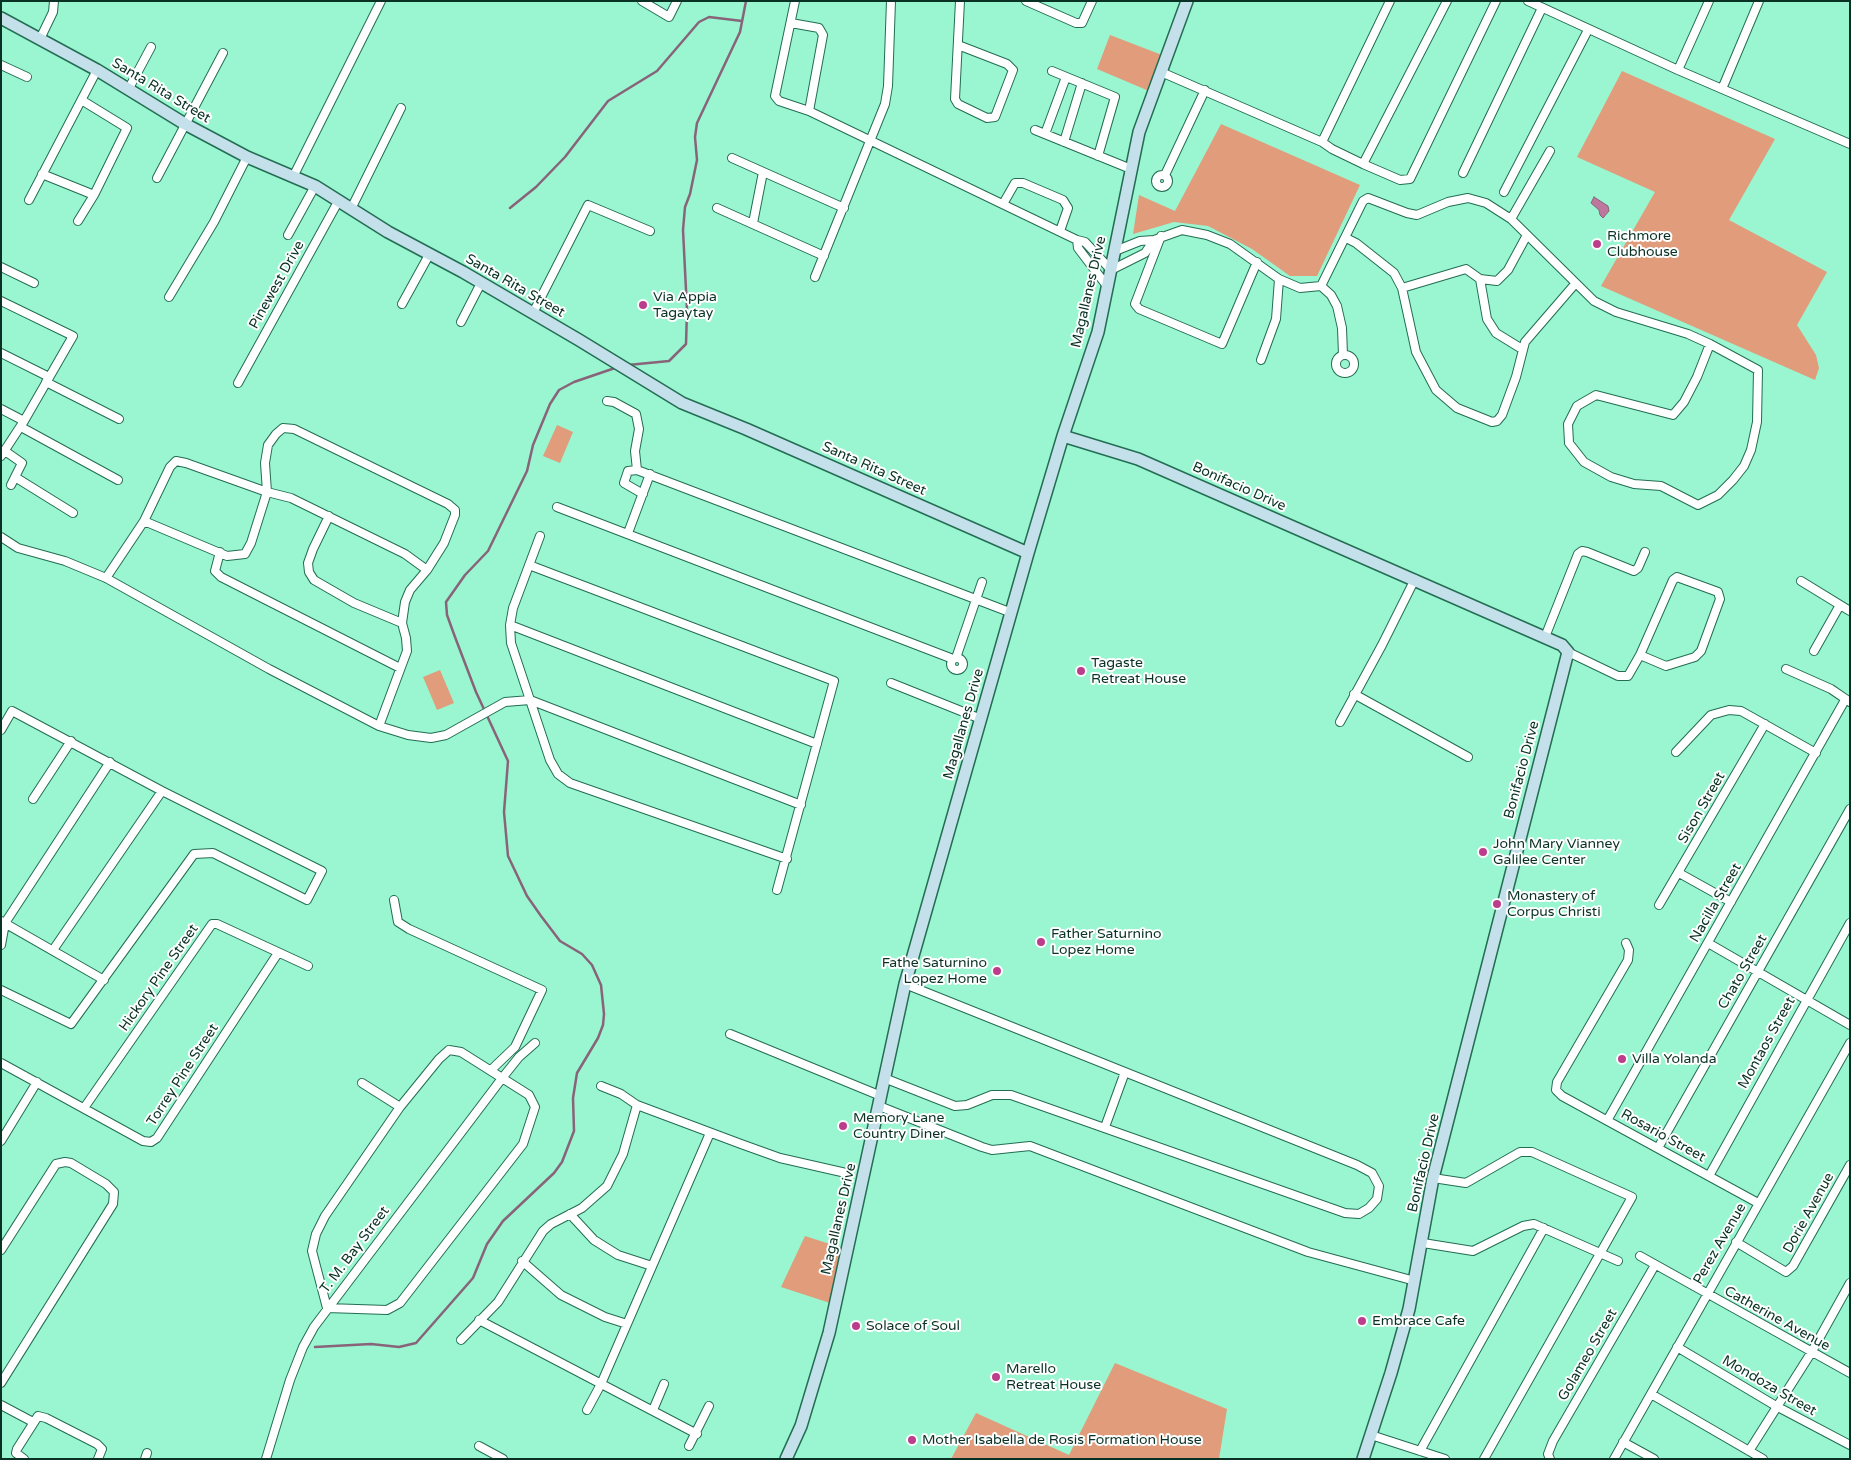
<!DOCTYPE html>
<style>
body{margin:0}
#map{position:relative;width:1851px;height:1460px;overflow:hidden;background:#99f6d0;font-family:"Varela Round",sans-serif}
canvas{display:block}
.frame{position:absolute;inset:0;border:2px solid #093224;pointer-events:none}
</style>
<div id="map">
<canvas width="1851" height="1460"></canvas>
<div class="frame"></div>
</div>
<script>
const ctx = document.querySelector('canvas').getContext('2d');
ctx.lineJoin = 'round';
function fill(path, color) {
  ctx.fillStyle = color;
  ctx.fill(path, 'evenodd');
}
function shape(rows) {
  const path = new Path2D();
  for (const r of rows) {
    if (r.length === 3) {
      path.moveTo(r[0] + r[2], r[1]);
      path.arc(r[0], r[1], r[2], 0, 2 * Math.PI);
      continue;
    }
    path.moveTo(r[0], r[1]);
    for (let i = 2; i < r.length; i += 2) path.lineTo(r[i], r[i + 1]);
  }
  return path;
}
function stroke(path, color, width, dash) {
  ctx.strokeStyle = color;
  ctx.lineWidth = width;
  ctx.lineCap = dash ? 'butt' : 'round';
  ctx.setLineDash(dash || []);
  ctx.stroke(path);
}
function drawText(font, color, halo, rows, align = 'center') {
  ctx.font = font + ' "Varela Round",sans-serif';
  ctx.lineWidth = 4;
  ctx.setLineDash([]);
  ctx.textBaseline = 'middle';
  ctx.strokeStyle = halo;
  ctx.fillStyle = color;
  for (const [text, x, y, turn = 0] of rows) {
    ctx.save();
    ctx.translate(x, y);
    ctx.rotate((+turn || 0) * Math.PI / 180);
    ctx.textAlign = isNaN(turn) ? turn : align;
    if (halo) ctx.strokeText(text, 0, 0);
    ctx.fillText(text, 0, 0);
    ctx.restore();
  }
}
fill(shape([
 [1110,35,1162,55,1149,91,1097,69],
 [1622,71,1775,139,1729,220,1827,272,1797,325,1816,355,1819,368,1815,380,1601,286,1655,192,1577,157],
 [1221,124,1360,185,1317,276,1290,276,1252,249,1208,226,1174,222,1133,234,1139,195,1175,211],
 [557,425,573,432,560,463,543,456],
 [440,670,454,703,437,710,423,677],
 [805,1236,842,1248,830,1303,781,1287],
 [1115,1363,1227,1409,1219,1459,951,1459,976,1413,1069,1455]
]), '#e09c7b');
const water = shape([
 [1594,197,1608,206,1609,211,1603,218,1600,215,1599,210,1591,203,1594,197]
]);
fill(water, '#be789e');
stroke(water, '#886379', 1);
stroke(shape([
 [510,208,536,187,565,157,608,101,657,71,699,22,709,17,742,21],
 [628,365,669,361,686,344,687,310,683,230,685,207,690,194,697,160,695,137,697,123,740,32,746,1],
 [315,1347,371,1344,399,1347,416,1343,473,1278,487,1244,503,1221,554,1173,562,1162,574,1131,573,1098,577,1073,598,1038,603,1025,604,1014,601,985,592,965,582,954,560,941,541,916,527,896,508,856,504,812,508,761,476,692,455,637,447,615,446,602,465,575,488,551,527,471,533,445,550,404,559,390,574,382,615,368]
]), '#886379', 2.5);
const street = shape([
 [642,1,669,17,677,1],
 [795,1,775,96,779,101,809,111,1077,240,1085,242,1111,270,1145,253,1154,240,1182,230,1207,235,1230,244,1279,279,1300,288,1321,286,1363,201,1368,198,1407,213,1417,215,1448,202,1468,198,1486,203,1511,219,1594,301,1616,312,1688,334,1710,344,1758,370,1757,422,1751,450,1744,466,1733,480,1718,495,1698,505,1661,486,1634,484,1611,477,1584,462,1569,443,1568,424,1577,406,1596,395,1673,415,1684,402,1697,377,1710,344],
 [1026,1,1076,23,1082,23,1092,1],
 [1528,1,1678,70,1850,144],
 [791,23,819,28,823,35,809,111],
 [40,39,53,12,54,1],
 [958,45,1007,64,1013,70,995,117,987,118,958,104,955,99,960,1],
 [1,65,27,77],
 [1678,70,1709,1],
 [1052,71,1115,97,1098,156],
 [1161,72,1322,142,1332,149,1363,164,1400,180,1410,179,1496,1],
 [1722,89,1759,1],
 [128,90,151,47],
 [1035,130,1131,169],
 [1045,134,1066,77],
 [1064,142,1082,83],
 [1322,142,1390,1],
 [732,158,844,208],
 [1363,164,1447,1],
 [1463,173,1542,8],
 [42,174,94,195],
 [1162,181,6],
 [1165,175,1205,90],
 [293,177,381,1],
 [157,178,223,53],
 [1504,192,1588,30],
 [29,200,97,70],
 [1003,204,1015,183,1023,183,1063,200,1068,208,1060,231],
 [352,207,401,108],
 [717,208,824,256],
 [1511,219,1550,151],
 [78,221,94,195,127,128,83,101],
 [753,223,763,172],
 [288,235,315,186],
 [1161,236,1135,304,1139,309,1222,344,1257,262],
 [1346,238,1356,243,1394,273,1402,288,1416,352,1436,390,1457,408,1492,422,1497,421,1502,415,1516,377,1525,342,1575,284],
 [1077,240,1078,248,1107,286],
 [1115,251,1140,241,1154,240],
 [1,267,34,283],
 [815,277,885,104,888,86,891,1],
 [1480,279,1487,319,1496,333,1522,349],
 [1321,286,1331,295,1337,306,1342,328,1343,355],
 [1402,288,1466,269,1480,279,1497,281,1508,270,1527,235],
 [169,297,214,222,247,157],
 [1,301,73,336,24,421,1,456],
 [402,304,429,255],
 [533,313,588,205,650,231],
 [461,322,481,283],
 [1,353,49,377],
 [1345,364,9],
 [1261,360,1276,319,1279,279],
 [46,382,119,419],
 [238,383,339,200],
 [607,401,614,402,636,414,639,429,635,451,637,470,1012,613],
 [1,409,24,421],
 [21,427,118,480],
 [5,451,22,463,11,485],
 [637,470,628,471,624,483,643,494],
 [15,477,73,513],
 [557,507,953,659],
 [329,516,313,549,308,563,309,572,314,580,354,603,402,623],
 [144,521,227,556,245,554,251,543,267,492,265,463,268,445,276,434,283,428,294,429,448,504,455,510,455,515,444,543,427,570,410,590,405,602,402,623,406,638,407,651,379,726],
 [628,533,650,474],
 [540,536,513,608,510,625,511,643,550,760,558,774,570,783,787,859],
 [1,537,18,548,65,561,106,578,269,669,379,726,408,735,431,738,446,735,505,702,530,700,801,805],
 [220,552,215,571,221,577,400,668],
 [529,565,834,681,777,890],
 [106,578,144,521,170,467,176,461,186,463,267,492,291,498,405,554,427,570],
 [1801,581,1850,611],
 [510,625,817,744],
 [1545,637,1578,554,1582,551,1587,552,1634,571,1638,568,1645,552],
 [1814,651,1840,605],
 [1568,652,1618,676,1628,676,1640,655,1673,580,1677,577,1718,592,1720,599,1701,651,1695,657,1666,666,1640,655],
 [957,664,6],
 [956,658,982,582],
 [1786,669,1831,689,1850,702],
 [891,683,981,719],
 [1354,694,1468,757],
 [1340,722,1382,645,1415,579],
 [1,730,12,711,162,791,322,871,307,900,213,853,194,854,71,1024,1,990],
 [1676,752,1711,715,1729,710,1741,711,1816,753],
 [33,799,71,741],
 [1679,873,1731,902],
 [394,900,398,922,409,929,542,990,515,1047,491,1070],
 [1659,905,1765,724],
 [1,921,104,980],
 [1626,943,1629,950,1628,960,1557,1082,1556,1090,1562,1096,1758,1203],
 [1708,943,1850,1025],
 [1,945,5,923,110,762],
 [53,950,162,791],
 [730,1034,881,1096],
 [449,1050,461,1052,529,1095,535,1107,523,1144,400,1303,387,1310,327,1308,312,1251,316,1234,325,1216,400,1107,439,1059,449,1050],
 [1,1063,143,1141,151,1142,157,1138,278,953],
 [884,1078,955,1106,967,1105,992,1095,1011,1095,1345,1213,1359,1214,1369,1208,1377,1199,1379,1186,1372,1173,1357,1165,905,984],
 [362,1083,400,1107],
 [601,1086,621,1094,637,1105,741,1144,780,1158,846,1173],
 [879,1106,982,1147,992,1150,1030,1146,1308,1252,1415,1281],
 [84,1108,212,924,217,924,308,966],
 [1608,1119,1845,700],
 [1105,1127,1125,1072],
 [1,1141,37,1082],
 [1658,1148,1850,809],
 [1709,1176,1850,923],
 [1433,1178,1466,1183,1520,1152,1532,1152,1632,1197,1484,1459],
 [570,1214,594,1240,618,1255,652,1266],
 [1736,1242,1786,1272,1793,1266,1850,1165],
 [1423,1243,1473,1251,1523,1226,1534,1224,1618,1261],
 [1,1250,56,1164,65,1162,71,1163,106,1184,114,1192,113,1204,1,1383],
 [1640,1256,1850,1373],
 [522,1261,561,1295,605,1317,627,1324],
 [479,1320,697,1434],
 [461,1340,498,1302,543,1231,551,1224,582,1208,607,1186,623,1154,637,1105],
 [1677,1347,1776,1406,1850,1445],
 [1651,1394,1763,1459],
 [1,1405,33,1422],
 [587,1410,601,1384,710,1133],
 [653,1410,664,1384],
 [1371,1435,1445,1459],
 [1623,1442,1654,1459],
 [479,1446,503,1459],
 [689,1446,709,1406],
 [1420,1451,1544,1228],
 [1749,1451,1811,1353,1850,1283],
 [24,1459,16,1453,17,1449,38,1416,46,1418,97,1444,102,1449,98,1459],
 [145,1459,147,1453],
 [266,1459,290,1380,303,1347,314,1327,503,1077,519,1057,535,1043],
 [1550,1459,1548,1454,1553,1441,1655,1265],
 [1614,1459,1850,1043]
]);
const secondary = shape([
 [1,18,97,70,185,124,247,157,315,186,388,232,463,272,579,340,682,403,746,429,1028,553],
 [1063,436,1138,459,1562,645,1568,652,1433,1178,1409,1309,1391,1373,1363,1459],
 [786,1459,801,1426,829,1333,905,984,1028,553,1063,436,1098,332,1139,132,1187,1]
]);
stroke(street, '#236d53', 10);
stroke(secondary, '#236d53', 14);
stroke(street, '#fff', 8);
stroke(secondary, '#c3e0eb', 11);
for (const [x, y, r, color] of [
 [1597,244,5,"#bb3d8b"],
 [643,305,5,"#bb3d8b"],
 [1081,671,5,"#bb3d8b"],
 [1483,852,5,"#bb3d8b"],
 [1497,904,5,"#bb3d8b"],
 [1041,942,5,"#bb3d8b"],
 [997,971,5,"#bb3d8b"],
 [1622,1059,5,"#bb3d8b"],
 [843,1126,5,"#bb3d8b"],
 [1362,1321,5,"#bb3d8b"],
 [856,1326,5,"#bb3d8b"],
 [996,1377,5,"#bb3d8b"],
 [912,1440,5,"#bb3d8b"]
]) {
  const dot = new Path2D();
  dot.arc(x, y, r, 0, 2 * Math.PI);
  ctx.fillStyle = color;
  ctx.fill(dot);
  stroke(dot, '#fff', 2);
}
drawText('14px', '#093224', '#fff', [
 ["Santa Rita Street",161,91,31],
 ["Pinewest Drive",277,285,-61],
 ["Santa Rita Street",515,286,30],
 ["Magallanes Drive",1089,292,-77],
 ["Santa Rita Street",874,469,24],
 ["Bonifacio Drive",1239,487,24],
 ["Magallanes Drive",964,724,-74],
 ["Bonifacio Drive",1522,770,-75],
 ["Sison Street",1702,808,-60],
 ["Nacilla Street",1716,903,-60],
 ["Chato Street",1743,972,-60],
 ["Hickory Pine Street",159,978,-55],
 ["Montaos Street",1767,1043,-61],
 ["Torrey Pine Street",183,1075,-57],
 ["Rosario Street",1663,1136,29],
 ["Bonifacio Drive",1424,1163,-77],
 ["Dorie Avenue",1809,1213,-61],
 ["Magallanes Drive",839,1219,-77],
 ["Perez Avenue",1720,1244,-60],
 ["T. M. Bay Street",355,1250,-53],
 ["Catherine Avenue",1777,1319,29],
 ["Golameo Street",1588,1355,-60],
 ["Mondoza Street",1769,1386,30]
]);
drawText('14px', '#093224', '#fff', [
 ["Richmore",1607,236],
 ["Clubhouse",1607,252],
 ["Via Appia",653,297],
 ["Tagaytay",653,313],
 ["Tagaste",1091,663],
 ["Retreat House",1091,679],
 ["John Mary Vianney",1493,844],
 ["Galilee Center",1493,860],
 ["Monastery of",1507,896],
 ["Corpus Christi",1507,912],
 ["Father Saturnino",1051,934],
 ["Lopez Home",1051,950],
 ["Fathe Saturnino",987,963,"right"],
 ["Lopez Home",987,979,"right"],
 ["Villa Yolanda",1632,1059],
 ["Memory Lane",853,1118],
 ["Country Diner",853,1134],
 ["Embrace Cafe",1372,1321],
 ["Solace of Soul",866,1326],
 ["Marello",1006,1369],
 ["Retreat House",1006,1385],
 ["Mother Isabella de Rosis Formation House",922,1440]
], 'left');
</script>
